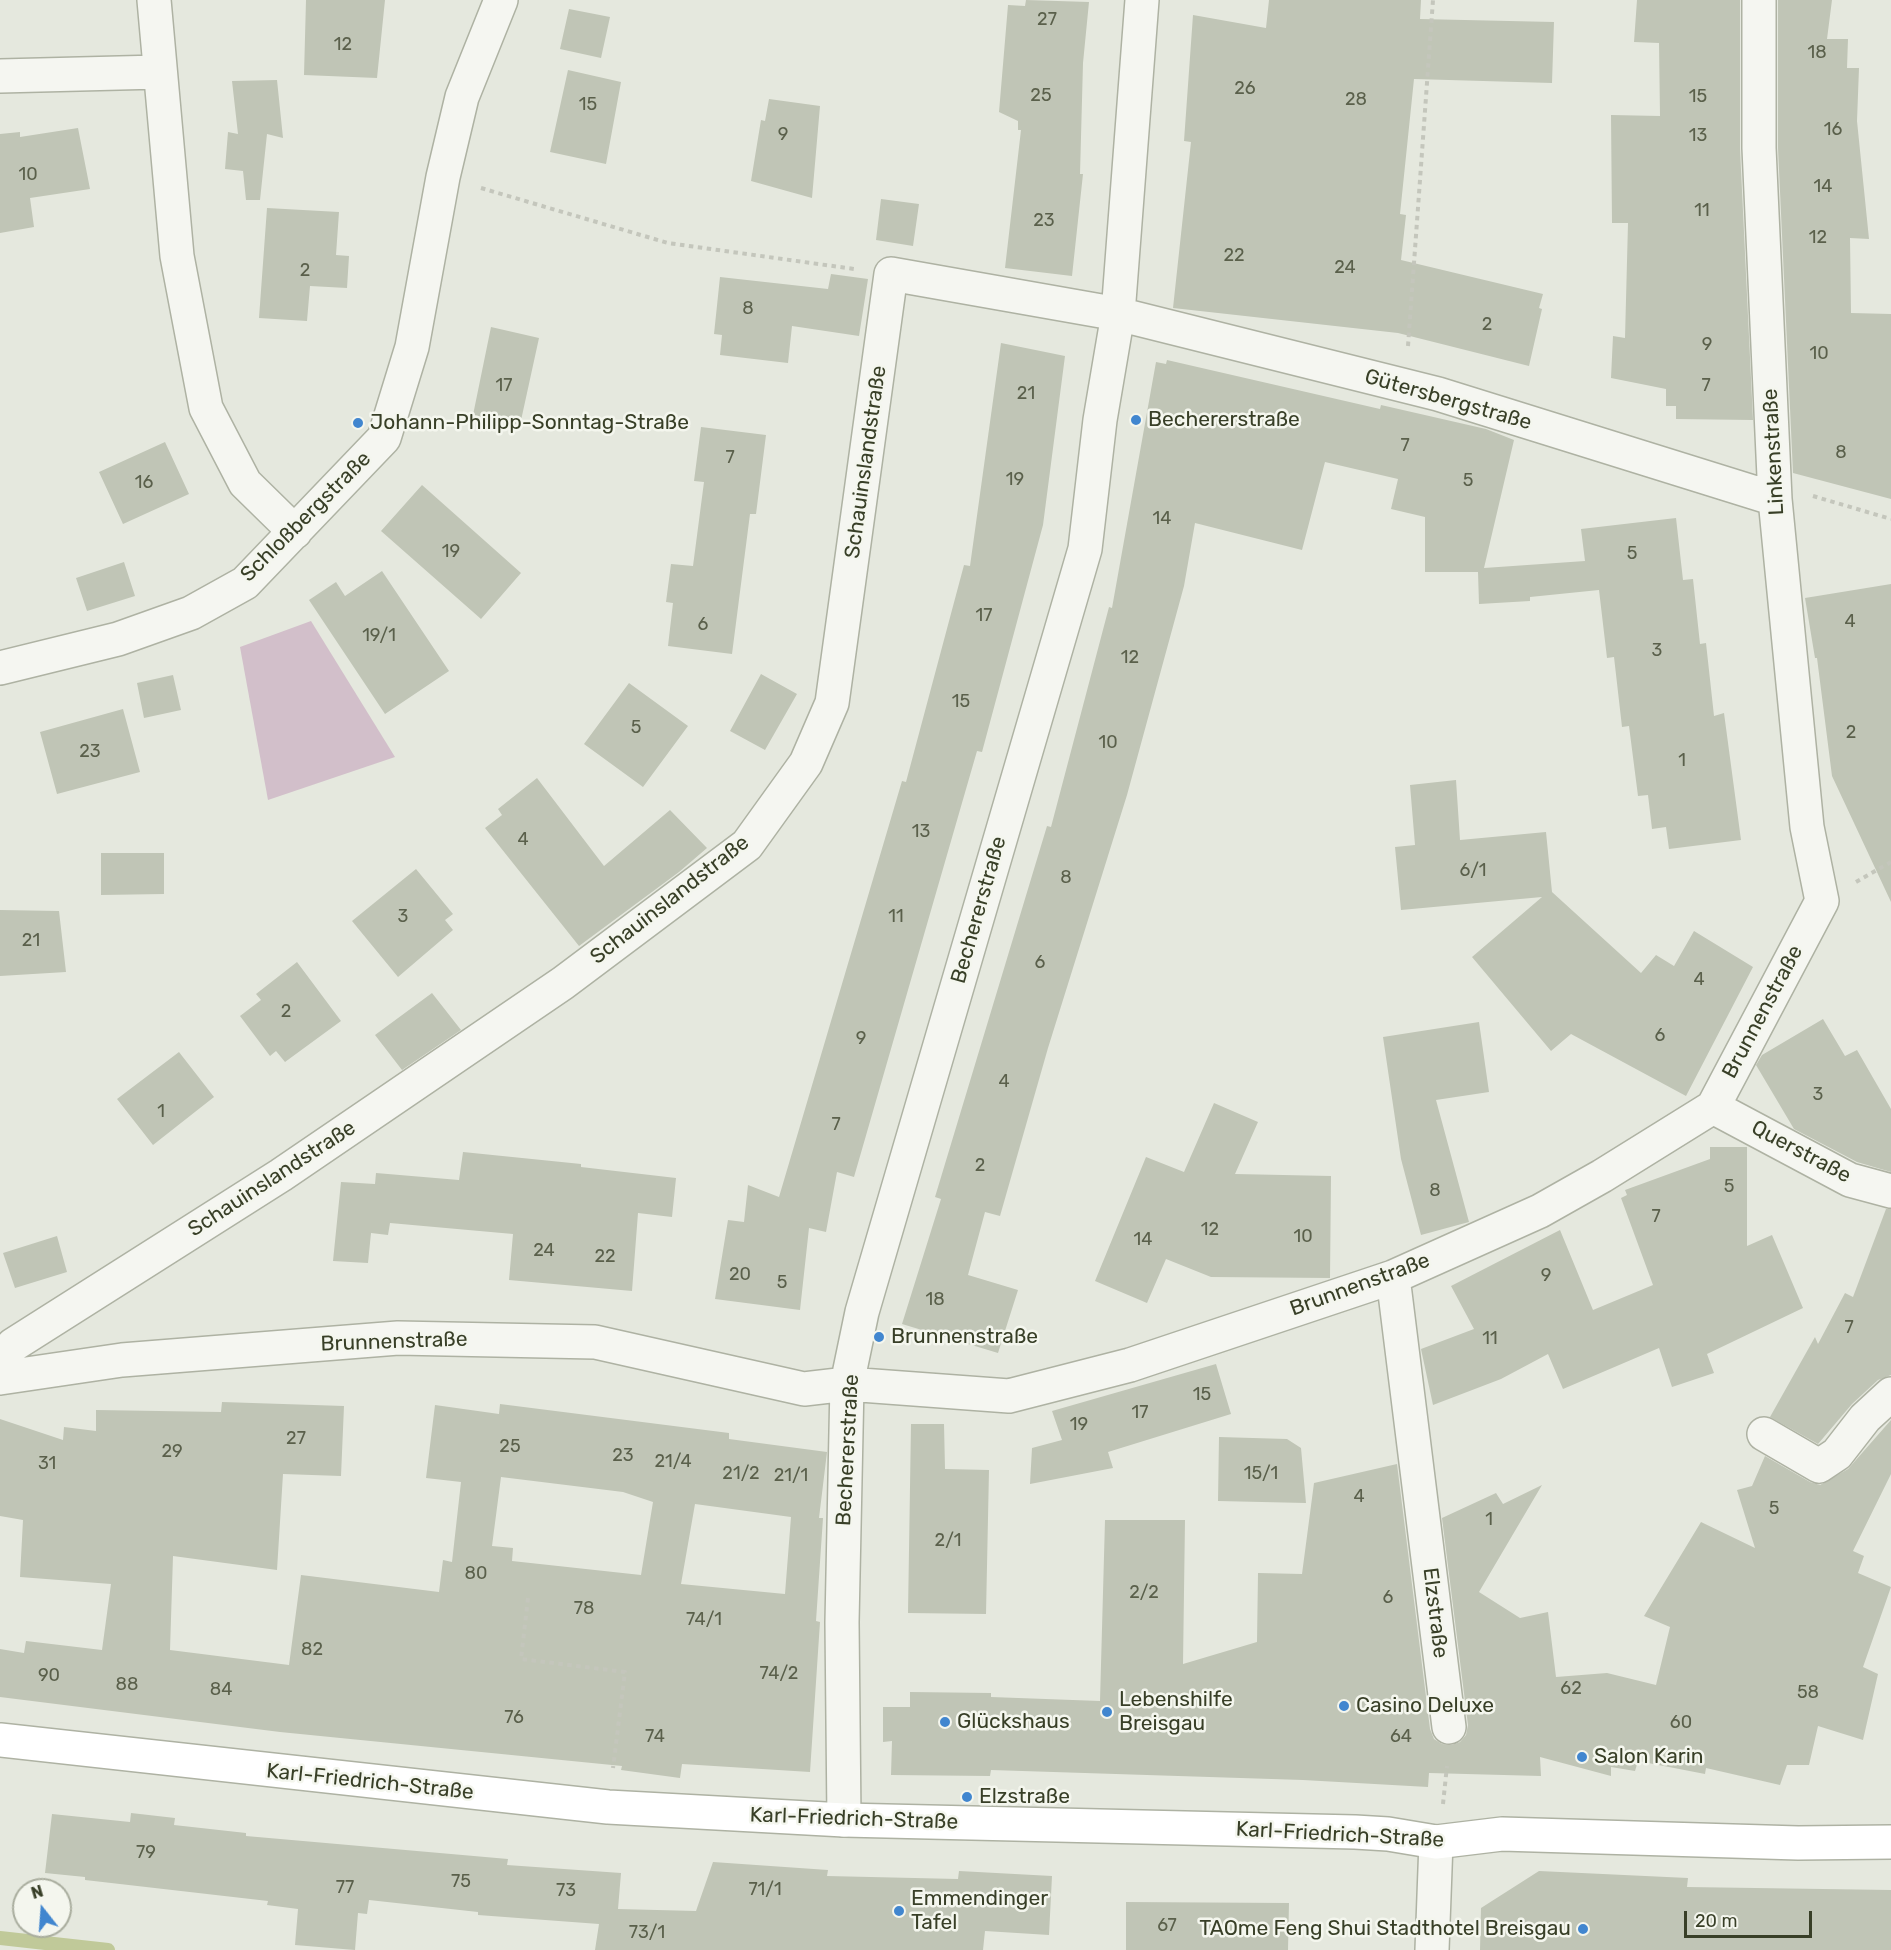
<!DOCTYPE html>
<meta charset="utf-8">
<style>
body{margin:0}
#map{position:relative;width:1891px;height:1950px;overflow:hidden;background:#e5e8de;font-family:Rubik,sans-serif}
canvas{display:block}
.north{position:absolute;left:12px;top:1878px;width:60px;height:60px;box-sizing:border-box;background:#f4f6ee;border:2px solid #a9ad9e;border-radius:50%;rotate:343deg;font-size:16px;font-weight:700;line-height:24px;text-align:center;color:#383f27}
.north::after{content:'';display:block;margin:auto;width:21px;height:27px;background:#4186cf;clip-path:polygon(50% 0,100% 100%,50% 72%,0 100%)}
.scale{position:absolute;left:1684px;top:1911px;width:128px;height:27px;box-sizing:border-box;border:3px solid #383f27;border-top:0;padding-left:8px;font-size:18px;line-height:21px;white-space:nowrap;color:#383f27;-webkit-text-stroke:4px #f4f6ee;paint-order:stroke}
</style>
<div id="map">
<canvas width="1891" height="1950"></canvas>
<div class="north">N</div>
<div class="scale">20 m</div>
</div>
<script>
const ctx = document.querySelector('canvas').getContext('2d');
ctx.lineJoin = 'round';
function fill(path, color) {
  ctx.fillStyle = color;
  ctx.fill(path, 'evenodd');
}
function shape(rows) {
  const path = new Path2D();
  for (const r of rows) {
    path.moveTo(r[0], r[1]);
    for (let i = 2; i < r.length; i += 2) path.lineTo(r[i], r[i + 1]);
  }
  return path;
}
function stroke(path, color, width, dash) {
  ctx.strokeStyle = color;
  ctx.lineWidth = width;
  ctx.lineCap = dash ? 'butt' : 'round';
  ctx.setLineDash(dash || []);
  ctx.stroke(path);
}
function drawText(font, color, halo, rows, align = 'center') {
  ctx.font = font + ' Rubik,sans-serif';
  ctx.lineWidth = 5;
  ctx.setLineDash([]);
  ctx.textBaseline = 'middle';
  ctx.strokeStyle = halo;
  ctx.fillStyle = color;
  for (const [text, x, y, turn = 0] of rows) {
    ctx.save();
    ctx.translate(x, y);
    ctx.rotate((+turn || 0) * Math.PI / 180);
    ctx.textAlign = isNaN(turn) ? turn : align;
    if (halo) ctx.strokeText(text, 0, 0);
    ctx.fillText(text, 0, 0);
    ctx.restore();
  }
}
fill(shape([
 [311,621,395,757,268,800,240,647]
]), '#d2bfca');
stroke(shape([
 [0,1938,108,1950]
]), '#c0c999', 14);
fill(shape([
 [306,0,385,0,377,78,304,75],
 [1026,0,1089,2,1083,63,1080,174,1083,174,1072,276,1005,268,1021,130,1018,130,1018,121,999,112,1008,5,1025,6],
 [1269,0,1421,0,1420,19,1554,22,1552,83,1414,79,1400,214,1406,215,1401,260,1543,294,1539,308,1542,309,1529,366,1398,333,1173,308,1191,142,1184,141,1193,15,1266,28],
 [1637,0,1740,0,1740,149,1753,420,1676,419,1676,406,1666,406,1666,389,1611,378,1613,336,1625,338,1628,223,1612,223,1611,115,1660,116,1659,43,1634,42],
 [1778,0,1832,0,1827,39,1848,39,1847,68,1859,68,1857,121,1869,239,1850,238,1851,313,1891,314,1891,499,1793,473,1778,148],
 [569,9,610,17,601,58,560,49],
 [568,70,621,82,606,164,550,152],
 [277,80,283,138,267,134,260,200,246,200,243,171,225,169,228,132,238,134,232,81],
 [769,99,820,106,812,198,751,181,761,120,765,121],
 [78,128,90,189,30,198,34,227,0,233,0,134,20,132,20,137],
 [881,199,919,204,913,246,876,240],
 [267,208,339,212,336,255,349,256,347,288,310,286,307,321,259,318],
 [831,274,868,279,859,336,792,326,788,363,720,355,722,335,714,334,720,277,828,289],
 [491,327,539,338,520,425,473,415],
 [1001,343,1065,356,1043,525,982,752,977,751,854,1177,837,1172,826,1232,809,1228,800,1310,715,1299,728,1220,744,1222,748,1185,779,1197,902,781,906,782,964,565,970,566],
 [1167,360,1380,409,1381,405,1486,429,1514,440,1484,568,1585,561,1581,529,1676,518,1683,580,1693,579,1700,644,1706,643,1714,716,1724,713,1741,840,1669,849,1666,827,1652,829,1648,795,1638,796,1629,726,1622,727,1614,657,1607,658,1599,590,1530,597,1530,601,1479,604,1478,572,1425,572,1425,517,1391,509,1398,479,1325,462,1302,550,1195,523,1184,586,1127,795,1048,1048,1000,1216,985,1212,968,1275,1018,1290,998,1353,902,1324,941,1199,935,1197,1047,826,1051,827,1109,607,1112,608,1156,362,1166,364],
 [701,427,766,435,756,514,750,514,732,654,668,646,673,603,666,602,671,564,693,566,704,482,694,481],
 [165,442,189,494,123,524,99,472],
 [422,485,521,573,481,619,381,531],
 [124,562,135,596,87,611,76,578],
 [382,571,449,671,385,714,309,600,336,582,345,596],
 [1891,584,1891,902,1832,776,1817,658,1815,658,1805,598],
 [761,674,797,694,765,750,730,731],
 [173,675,181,710,144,718,137,683],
 [629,683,688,726,643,787,584,744],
 [123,709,140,772,57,794,40,732],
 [537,778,604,866,670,810,707,848,679,872,579,946,485,828,502,815,498,809],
 [1456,780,1460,840,1546,832,1552,892,1641,973,1656,955,1674,966,1694,931,1753,967,1686,1096,1571,1034,1551,1051,1472,957,1542,897,1401,910,1395,847,1415,845,1410,785],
 [101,853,164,853,164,894,101,895],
 [416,869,453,914,445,920,453,930,398,977,352,921],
 [0,910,59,911,66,972,0,976],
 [297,962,341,1021,285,1062,276,1051,270,1056,240,1016,261,1000,256,994],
 [432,993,461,1030,402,1070,375,1035],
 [1823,1019,1845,1056,1857,1050,1891,1109,1891,1172,1857,1162,1794,1129,1756,1065,1762,1055],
 [1479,1022,1489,1092,1436,1100,1469,1222,1421,1235,1401,1159,1383,1037],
 [179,1052,214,1097,153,1145,117,1099],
 [1214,1103,1258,1122,1235,1174,1331,1176,1330,1278,1211,1277,1166,1259,1147,1303,1095,1281,1146,1157,1184,1172],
 [1710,1147,1747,1147,1747,1246,1772,1235,1803,1308,1707,1354,1714,1373,1672,1387,1659,1348,1563,1389,1548,1354,1501,1379,1433,1405,1421,1349,1474,1329,1451,1286,1560,1230,1593,1310,1653,1285,1621,1198,1627,1195,1625,1190,1710,1159],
 [463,1152,581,1164,581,1167,676,1178,672,1217,638,1213,632,1291,509,1280,513,1234,390,1223,388,1235,371,1233,368,1263,333,1261,341,1182,375,1184,376,1173,459,1180],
 [1886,1209,1891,1209,1891,1375,1878,1380,1852,1404,1818,1444,1770,1417,1815,1337,1818,1344,1845,1293,1853,1297],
 [57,1236,67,1272,15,1288,3,1253],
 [1216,1364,1231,1414,1108,1452,1113,1468,1030,1484,1032,1448,1062,1440,1052,1411],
 [222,1402,344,1406,341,1476,283,1474,277,1570,173,1556,170,1650,289,1665,301,1575,439,1592,443,1560,452,1562,461,1482,426,1478,435,1405,499,1414,500,1404,729,1433,729,1439,827,1452,819,1518,823,1518,816,1621,820,1622,810,1772,682,1764,680,1778,621,1770,622,1766,280,1732,0,1697,0,1649,24,1653,26,1641,102,1650,111,1584,20,1577,23,1520,0,1516,0,1419,63,1440,64,1427,96,1431,96,1410,221,1412],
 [501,1477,623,1492,653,1502,641,1575,512,1561,513,1548,492,1546],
 [695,1504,791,1517,785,1594,681,1584],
 [1891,1420,1891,1474,1853,1551,1864,1556,1858,1573,1891,1587,1863,1667,1878,1674,1863,1740,1818,1726,1809,1765,1787,1765,1780,1785,1706,1768,1705,1774,1638,1761,1635,1771,1611,1767,1611,1776,1540,1757,1541,1776,1429,1773,1428,1787,1303,1780,991,1770,990,1776,891,1775,892,1741,883,1742,883,1707,910,1707,910,1692,991,1693,991,1697,1100,1701,1105,1520,1185,1520,1183,1664,1257,1642,1258,1573,1302,1574,1314,1483,1397,1464,1430,1729,1434,1739,1442,1744,1452,1745,1460,1742,1466,1735,1468,1725,1442,1518,1496,1493,1503,1504,1542,1485,1479,1592,1520,1618,1548,1612,1556,1677,1607,1673,1656,1685,1670,1627,1644,1616,1701,1522,1755,1548,1737,1490,1752,1486,1765,1456,1810,1482,1820,1485,1848,1469],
 [911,1424,944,1424,945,1469,989,1470,986,1614,908,1613],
 [1219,1437,1287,1439,1301,1448,1306,1503,1218,1501],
 [131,1813,175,1818,174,1825,246,1833,246,1836,508,1859,507,1865,621,1873,618,1909,696,1911,713,1862,828,1870,827,1876,958,1879,959,1871,1052,1876,1049,1935,985,1931,983,1950,595,1950,599,1924,478,1915,478,1912,369,1900,367,1914,358,1913,355,1950,295,1945,298,1909,267,1905,268,1901,85,1880,85,1877,45,1873,52,1814,130,1822],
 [1539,1871,1688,1878,1687,1887,1891,1890,1891,1950,1480,1950,1481,1908],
 [1126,1902,1289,1903,1288,1950,1126,1950]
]), '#c0c5b6');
const street = shape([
 [154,0,177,256,206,408,245,483,295,532],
 [0,76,159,72],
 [0,668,118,639,191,613,245,583,384,438,412,347,443,177,462,97,501,0],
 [1713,1107,1850,1180,1891,1191],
 [1393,1277,1449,1727],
 [0,1364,13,1345,281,1175,563,983,747,845,806,763,832,703,891,274,1118,314,1438,394,1775,499],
 [0,1378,122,1360,398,1338,595,1342,804,1389,847,1384,1009,1396,1130,1365,1393,1277,1540,1211,1602,1176,1713,1107,1822,901,1807,827,1775,499,1759,148,1759,0],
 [1764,1434,1819,1466,1837,1454,1865,1418,1891,1394],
 [844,1820,842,1622,847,1384,862,1312,1085,549,1100,420,1118,314,1142,0],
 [1432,1950,1436,1842]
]);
const secondary = shape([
 [0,1740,608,1807,844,1820,1355,1832,1388,1834,1436,1842,1502,1834,1798,1843,1891,1842]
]);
stroke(street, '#aeb2a3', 36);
stroke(secondary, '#aeb2a3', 36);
stroke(shape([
 [481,188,668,243,854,269],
 [1408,346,1433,0],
 [1813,496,1891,519],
 [1856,882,1891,862],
 [528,1598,521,1659,625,1672,613,1768],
 [1443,1804,1447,1766]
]), '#c4c6bc', 4, [4.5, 4.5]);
stroke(street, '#f5f6f1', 33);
stroke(secondary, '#fff', 33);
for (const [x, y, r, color] of [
 [1136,420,6,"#4186cf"],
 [358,423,6,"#4186cf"],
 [879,1337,6,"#4186cf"],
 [1344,1706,6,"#4186cf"],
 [1107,1712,6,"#4186cf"],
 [945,1722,6,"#4186cf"],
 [1582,1757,6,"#4186cf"],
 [967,1797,6,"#4186cf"],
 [899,1911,6,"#4186cf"],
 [1583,1929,6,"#4186cf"]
]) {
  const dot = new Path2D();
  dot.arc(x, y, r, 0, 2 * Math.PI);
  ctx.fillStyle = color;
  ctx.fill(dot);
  stroke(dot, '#f4f6ee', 2);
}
drawText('18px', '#5a604b', null, [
 ["27",1047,20],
 ["12",343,45],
 ["18",1817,53],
 ["26",1245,89],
 ["25",1041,96],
 ["15",1698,97],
 ["28",1356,100],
 ["15",588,105],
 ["16",1833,130],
 ["9",783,135],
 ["13",1698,136],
 ["10",28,175],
 ["14",1823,187],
 ["11",1702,211],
 ["23",1044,221],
 ["12",1818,238],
 ["22",1234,256],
 ["24",1345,268],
 ["2",305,271],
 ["8",748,309],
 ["2",1487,325],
 ["9",1707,345],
 ["10",1819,354],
 ["17",504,386],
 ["7",1706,386],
 ["21",1026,394],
 ["7",1405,446],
 ["8",1841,453],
 ["7",730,458],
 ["19",1015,480],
 ["5",1468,481],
 ["16",144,483],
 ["14",1162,519],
 ["19",451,552],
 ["5",1632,554],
 ["17",984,616],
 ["4",1850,622],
 ["6",703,625],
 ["19/1",379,636],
 ["3",1657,651],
 ["12",1130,658],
 ["15",961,702],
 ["5",636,728],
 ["2",1851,733],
 ["10",1108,743],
 ["23",90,752],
 ["1",1682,761],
 ["13",921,832],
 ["4",523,840],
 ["6/1",1473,871],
 ["8",1066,878],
 ["3",403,917],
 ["11",896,917],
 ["21",31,941],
 ["6",1040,963],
 ["4",1699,980],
 ["2",286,1012],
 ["6",1660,1036],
 ["9",861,1039],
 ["4",1004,1082],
 ["3",1818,1095],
 ["1",161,1112],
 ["7",836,1125],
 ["2",980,1166],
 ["5",1729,1187],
 ["8",1435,1191],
 ["7",1656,1217],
 ["12",1210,1230],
 ["10",1303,1237],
 ["14",1143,1240],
 ["24",544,1251],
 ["22",605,1257],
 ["20",740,1275],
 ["9",1546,1276],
 ["5",782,1283],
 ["18",935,1300],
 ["7",1849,1328],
 ["11",1490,1339],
 ["15",1202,1395],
 ["17",1140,1413],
 ["19",1079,1425],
 ["27",296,1439],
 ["25",510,1447],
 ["29",172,1452],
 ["23",623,1456],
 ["21/4",673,1462],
 ["31",47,1464],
 ["21/2",741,1474],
 ["15/1",1261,1474],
 ["21/1",791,1476],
 ["4",1359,1497],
 ["5",1774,1509],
 ["1",1489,1520],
 ["2/1",948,1541],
 ["80",476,1574],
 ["2/2",1144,1593],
 ["6",1388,1598],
 ["78",584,1609],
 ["74/1",704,1620],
 ["82",312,1650],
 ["74/2",779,1674],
 ["90",49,1676],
 ["88",127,1685],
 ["62",1571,1689],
 ["84",221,1690],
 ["58",1808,1693],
 ["76",514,1718],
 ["60",1681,1723],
 ["74",655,1737],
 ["64",1401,1737],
 ["79",146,1853],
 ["75",461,1882],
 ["77",345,1888],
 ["71/1",765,1890],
 ["73",566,1891],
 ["67",1167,1926],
 ["73/1",647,1933]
]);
drawText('21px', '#383f27', '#f4f6ee', [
 ["Gütersbergstraße",1448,400,16],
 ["Linkenstraße",1774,452,-93],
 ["Schauinslandstraße",866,462,-82],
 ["Schloßbergstraße",306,517,-45],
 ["Schauinslandstraße",670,900,-38],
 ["Bechererstraße",979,910,-74],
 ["Brunnenstraße",1763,1012,-62],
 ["Querstraße",1801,1152,28],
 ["Schauinslandstraße",272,1179,-33],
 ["Brunnenstraße",1360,1285,-20],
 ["Brunnenstraße",394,1342,-2],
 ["Bechererstraße",848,1450,-87],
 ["Elzstraße",1435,1613,83],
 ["Karl-Friedrich-Straße",370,1782,6],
 ["Karl-Friedrich-Straße",854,1819,2],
 ["Karl-Friedrich-Straße",1340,1835,3]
]);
drawText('21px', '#383f27', '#f4f6ee', [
 ["Bechererstraße",1148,420],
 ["Johann-Philipp-Sonntag-Straße",370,423],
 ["Brunnenstraße",891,1337],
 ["Lebenshilfe",1119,1700],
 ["Breisgau",1119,1724],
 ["Casino Deluxe",1356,1706],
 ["Glückshaus",957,1722],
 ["Salon Karin",1594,1757],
 ["Elzstraße",979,1797],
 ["Emmendinger",911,1899],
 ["Tafel",911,1923],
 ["TAOme Feng Shui Stadthotel Breisgau",1571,1929,"right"]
], 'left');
</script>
